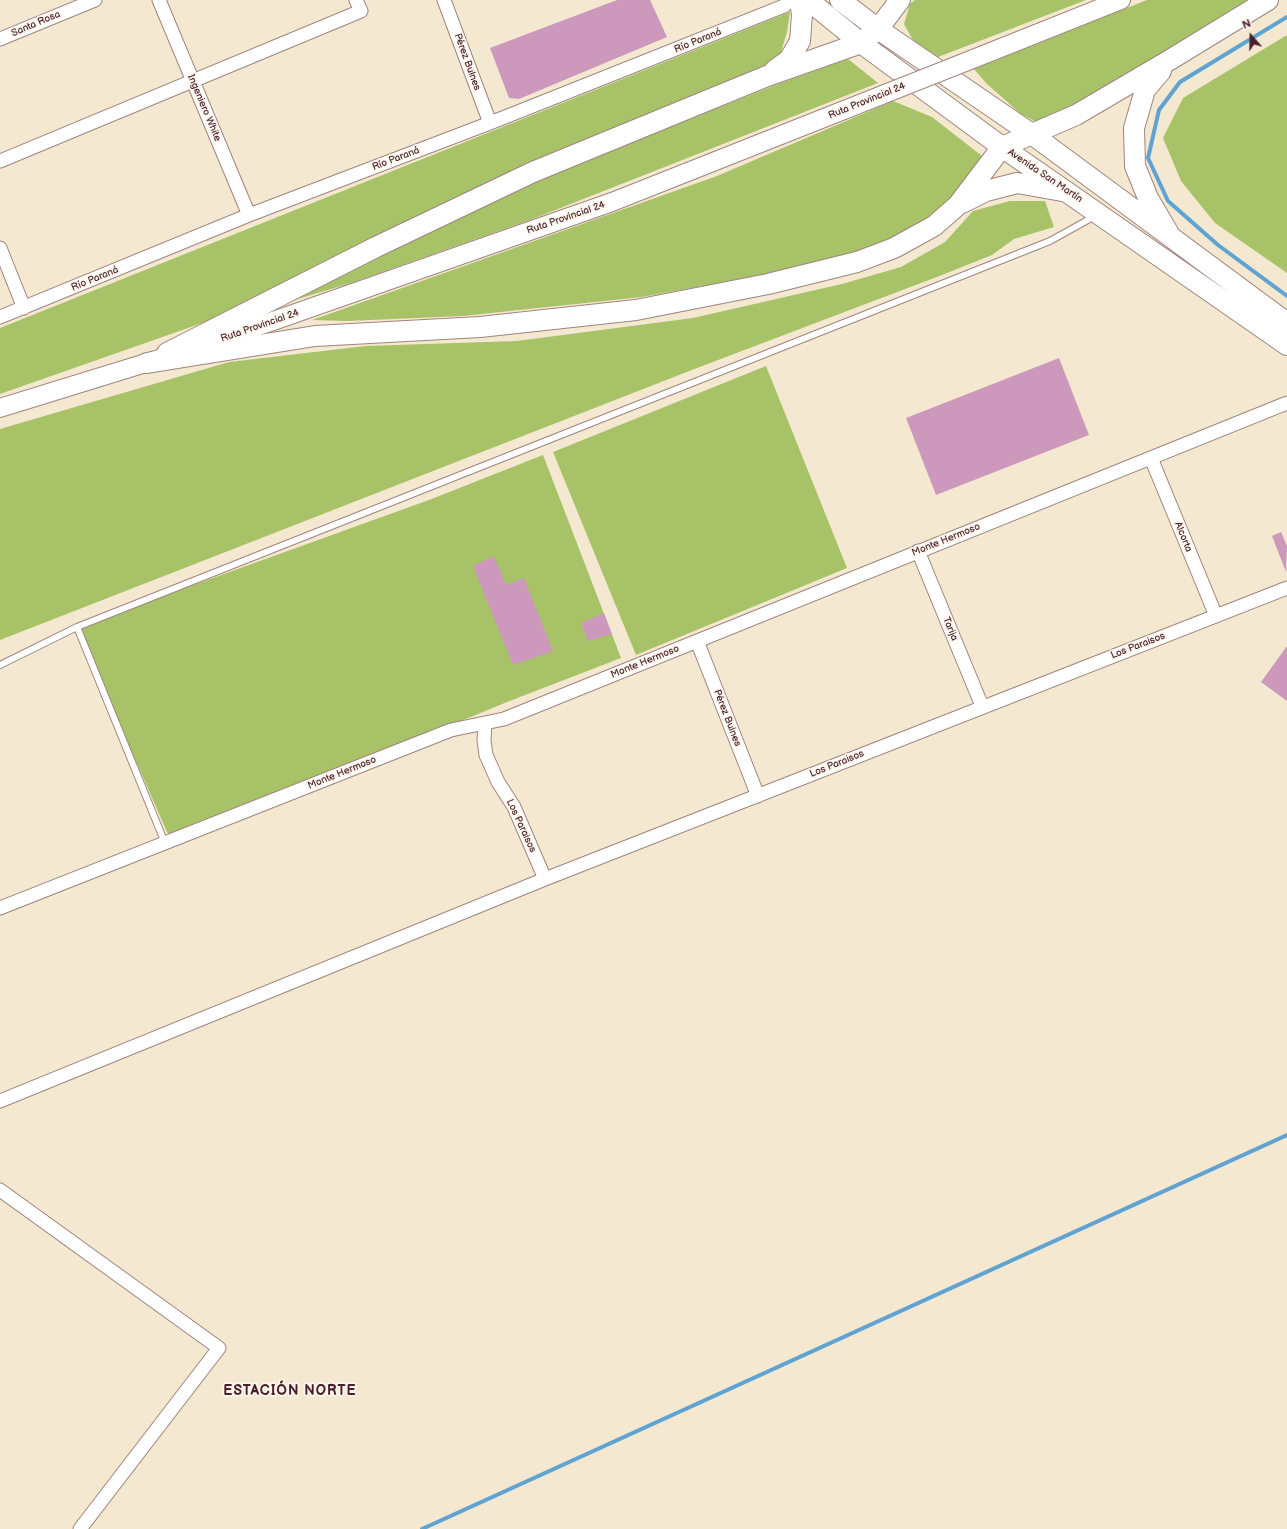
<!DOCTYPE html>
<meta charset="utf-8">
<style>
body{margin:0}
#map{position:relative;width:1287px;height:1529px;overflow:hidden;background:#f4e8d0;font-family:"Balsamiq Sans",sans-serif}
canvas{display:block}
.north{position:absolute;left:1231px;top:16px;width:40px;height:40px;-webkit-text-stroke:3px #fbf7ec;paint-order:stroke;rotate:340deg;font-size:11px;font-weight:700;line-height:16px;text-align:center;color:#4a1f2b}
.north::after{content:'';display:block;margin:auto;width:14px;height:18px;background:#4a1f2b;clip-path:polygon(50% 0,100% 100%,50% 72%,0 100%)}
</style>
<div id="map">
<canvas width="1287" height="1529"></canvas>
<div class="north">N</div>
</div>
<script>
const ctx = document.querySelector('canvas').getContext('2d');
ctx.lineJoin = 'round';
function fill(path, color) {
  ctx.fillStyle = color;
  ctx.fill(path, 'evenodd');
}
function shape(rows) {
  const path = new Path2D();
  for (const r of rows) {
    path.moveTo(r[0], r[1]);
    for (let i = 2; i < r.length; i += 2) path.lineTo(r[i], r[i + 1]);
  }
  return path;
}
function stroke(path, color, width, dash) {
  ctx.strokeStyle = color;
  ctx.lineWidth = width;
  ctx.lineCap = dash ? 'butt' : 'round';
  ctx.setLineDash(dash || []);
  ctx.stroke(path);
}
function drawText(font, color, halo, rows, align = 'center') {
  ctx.font = font + ' "Balsamiq Sans",sans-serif';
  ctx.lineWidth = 3.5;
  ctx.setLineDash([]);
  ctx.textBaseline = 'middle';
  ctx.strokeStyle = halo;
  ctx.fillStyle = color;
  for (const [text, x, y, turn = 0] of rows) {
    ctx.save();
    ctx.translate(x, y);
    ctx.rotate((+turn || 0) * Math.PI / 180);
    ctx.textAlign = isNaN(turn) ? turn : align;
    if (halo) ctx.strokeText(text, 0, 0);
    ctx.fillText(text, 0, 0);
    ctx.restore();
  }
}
fill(shape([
 [915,0,1086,0,938,57,913,40,904,24,910,4],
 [1147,0,1252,0,1042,125,1021,114,987,84,974,69],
 [790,12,787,32,779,59,721,85,518,168,208,321,0,394,0,328],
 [1287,35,1287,273,1215,223,1181,181,1163,138,1183,98],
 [848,59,878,83,530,220,351,283,278,305,414,238,574,165,778,84],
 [893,101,932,117,982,156,954,197,917,228,864,251,792,270,642,297,463,316,347,321,312,320,717,176],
 [1010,201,1045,201,1054,227,1014,239,992,255,942,275,697,368,0,640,0,429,229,362,366,346,517,341,693,318,842,284,901,267,945,242,973,211],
 [766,366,847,568,636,655,553,452],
 [543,455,621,658,507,702,171,841,77,627,429,500]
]), '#a8c268');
stroke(shape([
 [1287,17,1180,82,1159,110,1148,158,1168,201,1218,245,1287,296],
 [422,1529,1287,1135]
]), '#5fa3d3', 4);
fill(shape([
 [617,0,650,0,667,37,519,99,509,98,490,48],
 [1059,358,1089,435,936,495,906,418],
 [1281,532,1287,546,1286,572,1272,536],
 [494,556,506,585,524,578,553,651,513,665,473,566],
 [604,613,612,634,588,641,581,623],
 [1287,646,1287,701,1261,682]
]), '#cc99bc');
const lane = shape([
 [77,627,165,843],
 [0,665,77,627,1050,241,1095,216]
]);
const street = shape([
 [159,0,249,215],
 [444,0,490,123],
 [0,39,95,0],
 [0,161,361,11,356,0],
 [0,248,24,308],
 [0,317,249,215,490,123,784,6,791,0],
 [1151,458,1216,616],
 [918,551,982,706],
 [697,641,758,796],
 [485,723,484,740,486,755,498,782,514,807,545,879],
 [0,908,451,730,504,719,1287,403],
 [0,1101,545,879,1287,588],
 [0,1190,219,1348,80,1529]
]);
const secondary = shape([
 [973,59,1121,0],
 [188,350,276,320,612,202,882,95],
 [0,408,162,358]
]);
const primary = shape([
 [808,0,861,43,1002,147,1287,345],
 [840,0,878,29,1033,135,1287,323],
 [775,70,789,60,800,41,802,15,800,0],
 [1161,71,1145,90,1134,128,1135,166,1148,198,1168,232],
 [962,203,986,191,1017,183,1062,191],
 [167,353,376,247,533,172,767,76,861,43,878,29,900,0],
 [147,363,315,336,480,327,636,310,768,284,857,262,894,248,934,226,958,205,1002,147,1076,115,1168,61,1268,0]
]);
stroke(lane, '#9f847e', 8);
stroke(street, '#9f847e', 15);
stroke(secondary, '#9f847e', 20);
stroke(primary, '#9f847e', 22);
stroke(lane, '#fff', 6);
stroke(street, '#fff', 13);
stroke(secondary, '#fff', 18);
stroke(primary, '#fff', 20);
const secondaryBridge = shape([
 [882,95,973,59]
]);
stroke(secondaryBridge, '#9f847e', 20, []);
stroke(secondaryBridge, '#fff', 18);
drawText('10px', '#4a1f2b', '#fbf7ec', [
 ["Santa Rosa",36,24,-23],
 ["Río Paraná",698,41,-22],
 ["Pérez Bulnes",467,62,70],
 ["Ruta Provincial 24",867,101,-22],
 ["Ingeniero White",204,108,67],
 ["Río Paraná",396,159,-21],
 ["Avenida San Martín",1045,176,34],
 ["Ruta Provincial 24",566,218,-19],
 ["Río Paraná",95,279,-22],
 ["Ruta Provincial 24",260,326,-19],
 ["Alcorta",1183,537,68],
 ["Monte Hermoso",946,540,-22],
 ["Tarija",950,629,68],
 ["Los Paraisos",1138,646,-21],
 ["Monte Hermoso",645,662,-22],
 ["Pérez Bulnes",727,718,69],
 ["Los Paraisos",837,764,-22],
 ["Monte Hermoso",342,773,-22],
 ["Los Paraisos",521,826,65]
]);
ctx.letterSpacing = '1px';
drawText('bold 14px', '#4a1f2b', '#fbf7ec', [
 ["ESTACIÓN NORTE",290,1391]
]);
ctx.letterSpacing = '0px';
</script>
